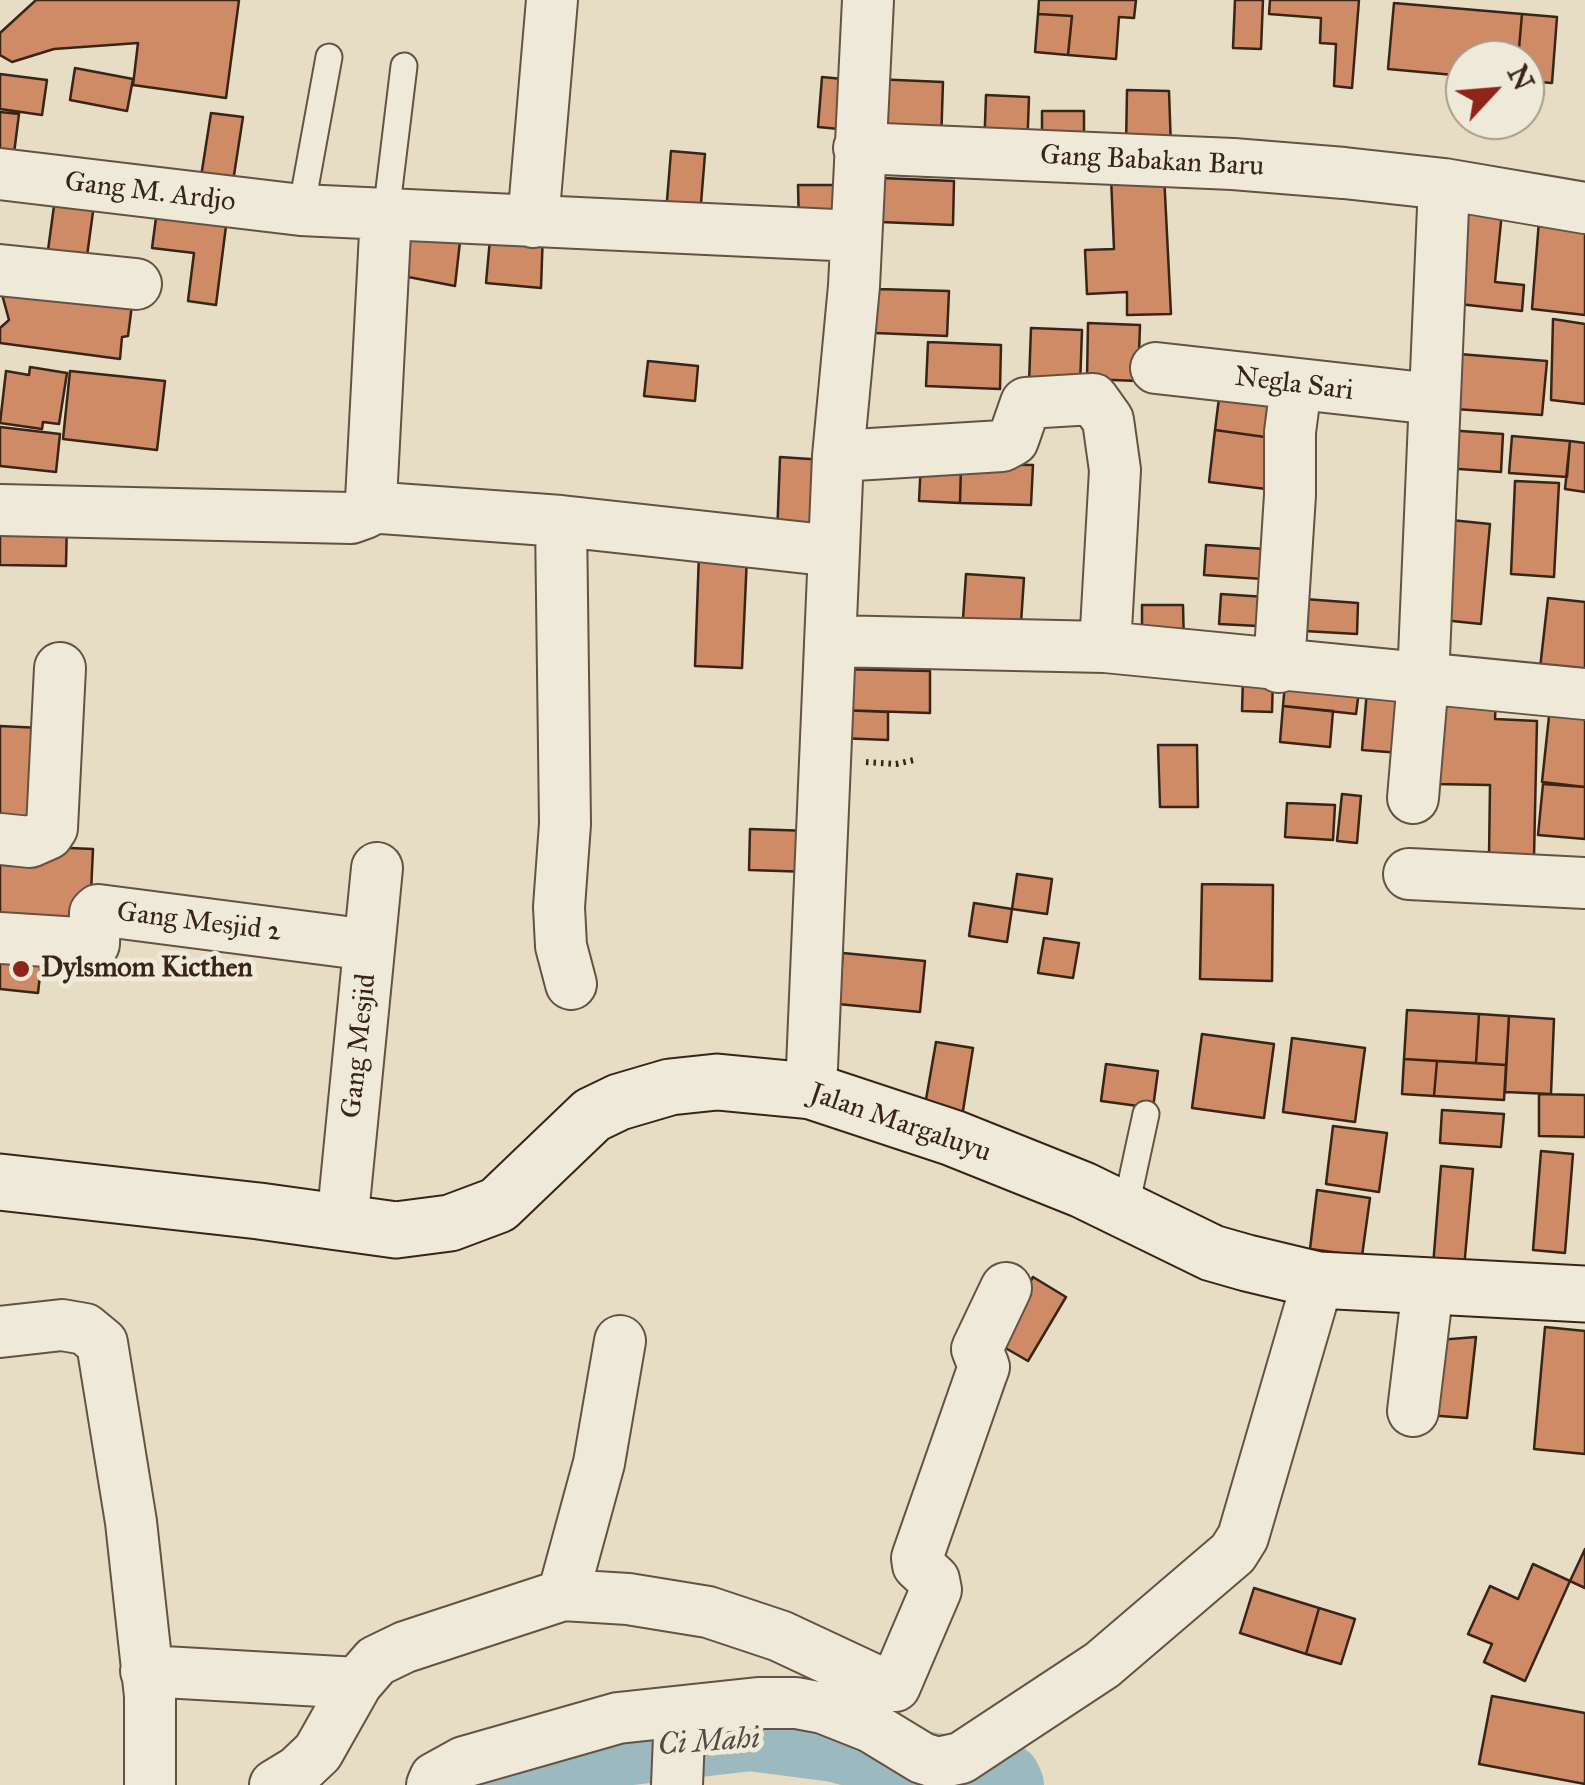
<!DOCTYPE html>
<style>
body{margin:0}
#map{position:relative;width:1585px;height:1785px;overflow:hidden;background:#e6ddc4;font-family:"IM FELL Great Primer",serif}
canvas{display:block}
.north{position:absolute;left:1445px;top:40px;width:100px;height:100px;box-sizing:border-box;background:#efe9d9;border:2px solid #a69a8c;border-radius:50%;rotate:64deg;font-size:28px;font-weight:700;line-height:40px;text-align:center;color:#382418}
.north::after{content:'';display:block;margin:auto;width:35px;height:45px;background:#8f2418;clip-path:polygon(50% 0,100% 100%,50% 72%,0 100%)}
</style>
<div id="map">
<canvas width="1585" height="1785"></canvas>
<div class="north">N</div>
</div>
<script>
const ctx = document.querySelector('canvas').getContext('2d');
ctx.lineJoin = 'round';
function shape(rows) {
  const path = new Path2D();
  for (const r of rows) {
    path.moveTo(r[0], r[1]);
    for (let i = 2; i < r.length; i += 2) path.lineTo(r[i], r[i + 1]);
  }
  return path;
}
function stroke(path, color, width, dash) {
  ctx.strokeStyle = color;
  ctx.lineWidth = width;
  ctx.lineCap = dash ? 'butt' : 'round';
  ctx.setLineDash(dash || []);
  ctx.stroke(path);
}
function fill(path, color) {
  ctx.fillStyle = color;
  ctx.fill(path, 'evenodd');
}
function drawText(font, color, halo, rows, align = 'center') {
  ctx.font = font + ' "IM FELL Great Primer",serif';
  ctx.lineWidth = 10;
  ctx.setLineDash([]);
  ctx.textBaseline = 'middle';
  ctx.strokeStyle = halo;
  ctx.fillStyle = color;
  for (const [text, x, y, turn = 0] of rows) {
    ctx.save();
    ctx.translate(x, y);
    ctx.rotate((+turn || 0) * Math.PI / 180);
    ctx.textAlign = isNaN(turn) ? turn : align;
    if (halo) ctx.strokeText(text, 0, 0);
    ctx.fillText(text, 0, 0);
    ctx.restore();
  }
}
stroke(shape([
 [483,1779,580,1755,750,1735,835,1746,897,1763,1005,1779,1008,1785]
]), '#9cb9bf', 72);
const building = shape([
 [36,0,239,0,226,98,133,85,138,43,54,49,12,62,0,55,0,33,36,0],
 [1039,0,1136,0,1134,18,1119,17,1116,59,1068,55,1072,16,1038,14,1039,0],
 [1235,0,1263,0,1261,49,1233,48,1235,0],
 [1270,0,1359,0,1352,88,1334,86,1336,44,1320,43,1321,18,1269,14,1270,0],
 [1394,3,1522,14,1518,60,1465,60,1465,76,1388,69,1394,3],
 [1038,14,1072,16,1068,55,1035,52,1038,14],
 [1522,14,1557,17,1552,83,1525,81,1525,60,1518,60,1522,14],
 [75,68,133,79,127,111,70,100,75,68],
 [0,74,47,80,42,115,0,109,0,74],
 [822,77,854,80,850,130,818,127,822,77],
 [874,79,943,82,941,144,872,142,874,79],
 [1127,90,1169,91,1171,148,1126,147,1127,90],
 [986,95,1029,97,1027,152,984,151,986,95],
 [1042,111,1084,111,1084,152,1042,152,1042,111],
 [0,112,19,114,12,169,0,167,0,112],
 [211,113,243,117,230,201,198,196,211,113],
 [671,151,705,154,700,216,666,213,671,151],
 [1164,174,1171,314,1127,315,1127,292,1087,294,1085,250,1114,249,1111,177,1164,174],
 [882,178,954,181,953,225,880,222,882,178],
 [798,185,840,185,840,227,799,227,798,185],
 [56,191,95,197,85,271,46,265,56,191],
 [1461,207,1502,212,1495,282,1524,285,1522,311,1450,303,1461,207],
 [1540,208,1585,214,1585,315,1532,309,1540,208],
 [405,215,462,224,455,286,398,275,405,215],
 [156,218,226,226,216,305,188,301,194,253,152,248,156,218],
 [491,228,543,231,541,288,486,283,491,228],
 [5,279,133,297,128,336,122,337,120,359,0,343,0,328,9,320,3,298,5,279],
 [877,289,949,291,947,336,875,333,877,289],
 [1553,319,1585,324,1585,404,1551,400,1553,319],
 [1088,323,1140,325,1138,381,1087,379,1088,323],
 [1031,328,1082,330,1080,386,1029,383,1031,328],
 [928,342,1001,345,1000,389,926,386,928,342],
 [1459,354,1547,361,1542,415,1455,409,1459,354],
 [648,361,698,366,695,401,644,396,648,361],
 [30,367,67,373,59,424,43,422,42,429,0,423,6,371,29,375,30,367],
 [70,371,165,381,157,450,63,439,70,371],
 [1219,398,1276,405,1272,438,1215,430,1219,398],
 [0,427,60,434,56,472,0,466,0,427],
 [1215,430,1272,438,1266,489,1209,482,1215,430],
 [1447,430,1503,434,1501,472,1445,468,1447,430],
 [1512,436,1570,441,1567,477,1509,473,1512,436],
 [1570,441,1585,443,1585,492,1565,489,1570,441],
 [780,457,825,460,822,539,777,537,780,457],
 [921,462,961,464,960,503,919,501,921,462],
 [961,464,1033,465,1031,505,960,503,961,464],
 [1515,481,1559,483,1554,577,1511,574,1515,481],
 [0,517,67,519,66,566,0,565,0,517],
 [1441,519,1490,524,1481,624,1433,619,1441,519],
 [1206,545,1265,549,1263,579,1204,575,1206,545],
 [699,553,747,556,742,668,695,666,699,553],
 [966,574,1024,578,1020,638,962,634,966,574],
 [1221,594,1280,598,1278,627,1219,624,1221,594],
 [1548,598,1585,602,1585,682,1539,677,1548,598],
 [1305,599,1358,603,1357,634,1304,631,1305,599],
 [1142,605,1183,605,1184,646,1142,646,1142,605],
 [840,669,930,671,930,713,839,710,840,669],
 [1243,678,1273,678,1272,712,1242,711,1243,678],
 [1285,683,1359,691,1356,714,1283,706,1285,683],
 [1367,690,1417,694,1413,754,1362,750,1367,690],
 [1436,694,1496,696,1495,719,1537,721,1534,857,1489,856,1490,785,1434,784,1436,694],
 [1283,706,1333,711,1330,747,1280,742,1283,706],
 [1550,707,1585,710,1585,787,1542,782,1550,707],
 [839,710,888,712,888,740,839,738,839,710],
 [0,726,41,728,35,830,0,828,0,726],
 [1158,745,1197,745,1198,807,1160,807,1158,745],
 [1543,784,1585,787,1585,839,1538,835,1543,784],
 [1342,794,1361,796,1357,843,1337,841,1342,794],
 [1287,803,1335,805,1333,840,1285,837,1287,803],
 [750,829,811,831,810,872,749,870,750,829],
 [0,845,93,849,89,937,0,934,0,845],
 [1017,874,1052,879,1047,914,1012,909,1017,874],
 [1202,884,1273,885,1272,981,1200,979,1202,884],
 [974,903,1012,909,1007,942,969,936,974,903],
 [1044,938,1079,943,1073,978,1038,973,1044,938],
 [0,945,43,949,38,993,0,989,0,945],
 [843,953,925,961,920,1012,838,1004,843,953],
 [1407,1010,1479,1014,1476,1063,1404,1059,1407,1010],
 [1479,1014,1509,1016,1506,1065,1476,1063,1479,1014],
 [1509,1016,1554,1019,1551,1094,1505,1092,1509,1016],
 [1202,1034,1274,1044,1264,1118,1192,1108,1202,1034],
 [1292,1038,1365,1048,1355,1122,1283,1112,1292,1038],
 [936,1042,973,1048,962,1117,924,1111,936,1042],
 [1404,1059,1437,1061,1434,1096,1402,1094,1404,1059],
 [1437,1061,1506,1065,1504,1100,1434,1096,1437,1061],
 [1106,1064,1158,1071,1153,1108,1101,1101,1106,1064],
 [1539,1094,1585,1095,1585,1137,1539,1136,1539,1094],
 [1442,1110,1504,1114,1501,1147,1440,1143,1442,1110],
 [1333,1126,1387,1133,1379,1192,1326,1184,1333,1126],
 [1541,1151,1573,1154,1565,1253,1533,1250,1541,1151],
 [1441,1166,1473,1169,1464,1268,1433,1266,1441,1166],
 [1317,1190,1370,1198,1362,1256,1310,1249,1317,1190],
 [1033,1277,1066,1297,1028,1361,995,1342,1033,1277],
 [1545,1327,1585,1331,1585,1454,1534,1449,1545,1327],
 [1476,1337,1467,1418,1427,1415,1438,1340,1476,1337],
 [1585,1549,1585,1588,1570,1581,1585,1549],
 [1533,1564,1570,1581,1525,1681,1484,1662,1492,1644,1468,1634,1490,1586,1518,1599,1533,1564],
 [1254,1588,1319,1608,1306,1654,1240,1633,1254,1588],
 [1319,1608,1355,1619,1341,1664,1306,1654,1319,1608],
 [1492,1696,1585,1713,1585,1784,1479,1764,1492,1696]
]);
fill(building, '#ce8b65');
stroke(building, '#382418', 2.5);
const service = shape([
 [301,210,329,57],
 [386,214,404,66],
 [1125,1211,1146,1114]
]);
const minor = shape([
 [859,148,1233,164,1344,173,1444,184,1585,208],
 [0,174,301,210,856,236],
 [533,222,552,0],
 [0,270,136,284],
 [1156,368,1433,399],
 [838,456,1002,446,1013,440,1026,403,1093,399,1108,420,1115,470,1105,647],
 [368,507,561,521,834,551],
 [0,510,351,518,365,513,371,500,386,214],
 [561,521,565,824,559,907,561,946,571,984],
 [830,641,1105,647,1585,694],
 [1279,667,1290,495,1290,432,1296,386],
 [1413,798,1423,680,1444,184],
 [0,839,30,842,48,834,52,828,60,668],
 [1409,874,1585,883],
 [0,938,94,944,95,913,98,910,369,945],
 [811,1091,838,456,854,286,868,0],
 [342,1224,377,868],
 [0,1332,62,1325,85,1329,102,1343,131,1522,150,1696,150,1785],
 [1413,1411,1428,1287],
 [563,1595,599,1463,620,1341],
 [146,1671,357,1683],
 [275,1785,298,1771,318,1752,357,1683,376,1661,405,1647,563,1595,628,1599,708,1612,780,1636,872,1679,895,1686,936,1590,934,1580,918,1565,917,1558,981,1375,984,1367,977,1349,1006,1288],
 [432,1785,435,1778,464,1762,618,1718,758,1703,796,1703,823,1708,871,1727,922,1758,938,1763,961,1758,1102,1665,1233,1553,1243,1537,1318,1280],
 [677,1785,680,1712]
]);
const secondary = shape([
 [0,1182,259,1211,396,1230,450,1223,498,1205,592,1115,619,1102,670,1087,717,1082,811,1091,953,1138,1083,1190,1212,1253,1247,1263,1318,1280,1585,1294]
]);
stroke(service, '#645243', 29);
stroke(minor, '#645243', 54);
stroke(secondary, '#382418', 59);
stroke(shape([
 [866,762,896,764,914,760]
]), '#382418', 6, [2.5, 5]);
stroke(service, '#efe9d9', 25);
stroke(minor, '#efe9d9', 50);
stroke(secondary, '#efe9d9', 55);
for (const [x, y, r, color] of [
 [21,969,10,"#8f2418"]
]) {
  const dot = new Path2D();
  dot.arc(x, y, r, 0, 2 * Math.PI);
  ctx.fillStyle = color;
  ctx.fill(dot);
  stroke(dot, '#efe9d9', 4);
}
drawText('28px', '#382418', '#efe9d9', [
 ["Gang Babakan Baru",1152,162,3],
 ["Gang M. Ardjo",150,193,7],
 ["Negla Sari",1294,385,7],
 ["Gang Mesjid 2",199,923,7],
 ["Gang Mesjid",360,1046,-84],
 ["Jalan Margaluyu",900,1124,19]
]);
drawText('bold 28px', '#382418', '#efe9d9', [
 ["Dylsmom Kicthen",41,969]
], 'left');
drawText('italic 30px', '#514942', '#efe9d9', [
 ["Ci Mahi",709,1743,-4]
]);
</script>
